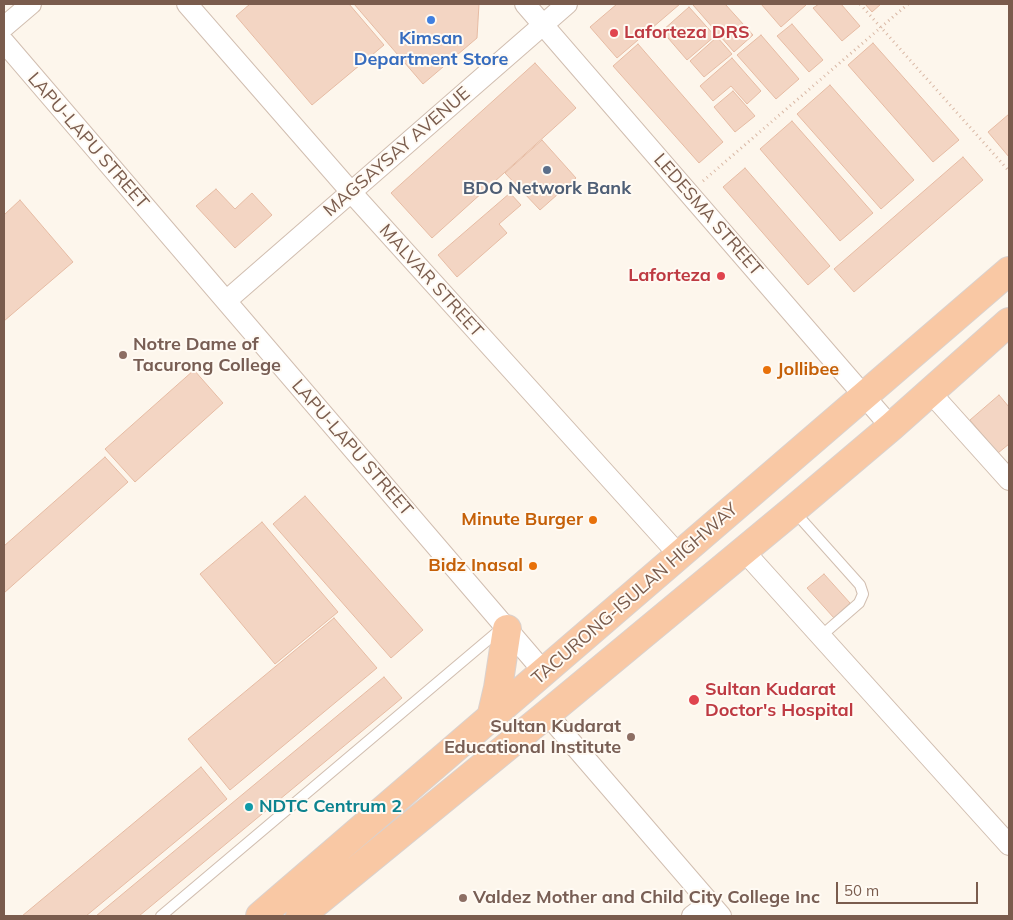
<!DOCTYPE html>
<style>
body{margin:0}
#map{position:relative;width:1013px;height:920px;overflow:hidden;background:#fdf6ec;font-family:Mulish,sans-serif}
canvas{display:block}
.frame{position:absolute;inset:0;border:5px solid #7a5c4d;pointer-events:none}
.scale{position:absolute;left:836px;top:882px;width:142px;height:22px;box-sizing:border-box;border:2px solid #7a5c4d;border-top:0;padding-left:6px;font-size:15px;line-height:18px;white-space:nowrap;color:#7a5c4d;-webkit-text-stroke:4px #fffaf3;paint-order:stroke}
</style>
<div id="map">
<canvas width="1013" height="920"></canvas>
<div class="frame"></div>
<div class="scale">50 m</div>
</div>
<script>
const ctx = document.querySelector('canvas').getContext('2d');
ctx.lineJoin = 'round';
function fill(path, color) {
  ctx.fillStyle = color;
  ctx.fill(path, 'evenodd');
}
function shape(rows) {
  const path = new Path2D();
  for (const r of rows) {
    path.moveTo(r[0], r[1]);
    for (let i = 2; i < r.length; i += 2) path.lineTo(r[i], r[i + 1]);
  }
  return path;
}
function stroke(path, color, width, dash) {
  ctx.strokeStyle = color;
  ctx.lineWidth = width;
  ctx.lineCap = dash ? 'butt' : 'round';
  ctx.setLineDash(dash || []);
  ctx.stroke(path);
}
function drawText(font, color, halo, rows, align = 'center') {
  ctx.font = font + ' Mulish,sans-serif';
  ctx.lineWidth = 4;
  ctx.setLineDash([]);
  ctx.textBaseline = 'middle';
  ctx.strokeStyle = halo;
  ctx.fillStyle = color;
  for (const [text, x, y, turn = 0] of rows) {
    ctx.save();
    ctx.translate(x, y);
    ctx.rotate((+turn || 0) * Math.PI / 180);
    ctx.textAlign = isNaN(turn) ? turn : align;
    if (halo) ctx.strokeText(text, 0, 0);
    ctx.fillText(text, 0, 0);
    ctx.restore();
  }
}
const building = shape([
 [250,4,349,4,384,45,312,105,236,16,250,4],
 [354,4,479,4,477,38,423,84,354,4],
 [617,4,680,4,617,58,590,27,617,4],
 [695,4,725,4,753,35,734,52,693,5,695,4],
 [761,4,805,4,806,5,781,27,761,4],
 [819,4,841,4,860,26,842,41,813,8,819,4],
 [865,4,881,4,872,12,865,4],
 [689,7,715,36,687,60,662,31,689,7],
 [792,24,823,60,809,72,777,36,792,24],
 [761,35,799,79,776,99,737,55,761,35],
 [717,37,732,54,704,77,690,61,717,37],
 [873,43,959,140,933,162,848,65,873,43],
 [638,44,723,142,699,163,613,66,638,44],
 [732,58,761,91,747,104,731,86,713,101,700,86,732,58],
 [535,63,576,108,432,238,391,193,535,63],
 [830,85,914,180,881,209,797,114,830,85],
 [733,91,755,116,735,132,714,107,733,91],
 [1009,114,1009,157,988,132,1009,114],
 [792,121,873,213,840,241,760,149,792,121],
 [542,140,576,178,540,210,505,173,542,140],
 [963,157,983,180,854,292,834,269,963,157],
 [745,168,830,266,808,285,723,187,745,168],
 [216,189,235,209,252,193,272,215,235,248,196,206,216,189],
 [510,193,521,205,499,224,507,233,457,277,438,255,510,193],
 [20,200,73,262,4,321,4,215,20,200],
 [194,370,223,403,135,482,105,449,194,370],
 [999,395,1009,407,1009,444,998,453,970,420,999,395],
 [105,457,128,482,4,593,4,546,105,457],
 [305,496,423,630,391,658,273,524,305,496],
 [262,522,338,612,275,664,200,574,262,522],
 [824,574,850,603,834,618,807,588,824,574],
 [334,618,377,668,230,790,188,739,334,618],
 [384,677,402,698,139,916,96,916,384,677],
 [201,767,227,799,86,916,22,916,201,767]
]);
fill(building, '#f3d5c3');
stroke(building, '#e6bba3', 1);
const service = shape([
 [793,510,860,585,863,594,859,603,821,636],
 [161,916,502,628]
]);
const minor = shape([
 [187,4,351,192,679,555],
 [525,4,891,427],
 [4,27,31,4],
 [4,42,544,672],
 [226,301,567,4],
 [930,392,1009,480],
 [743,550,1009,845],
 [547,714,721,916],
 [692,916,709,903]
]);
const trunk = shape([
 [491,718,498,688,507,629],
 [260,916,1009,271],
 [300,916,547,714,793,510,891,427,1009,322]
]);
stroke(service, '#d1beb0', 12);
stroke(minor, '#d1beb0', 22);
stroke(trunk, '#dad1cd', 30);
stroke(shape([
 [860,4,1009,171],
 [703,181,908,4]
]), '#d9b8a5', 3, [1, 4]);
stroke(service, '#fff', 10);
stroke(minor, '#fff', 20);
stroke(trunk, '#f9c8a4', 28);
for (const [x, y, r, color] of [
 [431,20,5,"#3f7fe0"],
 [614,33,5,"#e0444e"],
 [547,170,5,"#5c6f8a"],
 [721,276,5,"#e0444e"],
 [123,355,5,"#8d6e63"],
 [767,370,5,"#e8710a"],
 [593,520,5,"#e8710a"],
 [533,566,5,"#e8710a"],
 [694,700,6,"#e0444e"],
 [631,737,5,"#8d6e63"],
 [249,807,5,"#0f9aa8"],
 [463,898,5,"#8d6e63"]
]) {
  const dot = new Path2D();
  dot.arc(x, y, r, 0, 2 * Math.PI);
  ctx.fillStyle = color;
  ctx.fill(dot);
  stroke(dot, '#fffaf3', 2);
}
drawText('bold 18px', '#be3a42', '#fffaf3', [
 ["Laforteza DRS",624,33],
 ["Laforteza",711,276,"right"],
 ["Sultan Kudarat",705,690],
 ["Doctor's Hospital",705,711]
], 'left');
drawText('bold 18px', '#366cbe', '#fffaf3', [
 ["Kimsan",431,39],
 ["Department Store",431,60]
]);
drawText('18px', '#7a5c4d', '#fffaf3', [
 ["LAPU-LAPU STREET",88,141,49],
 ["MAGSAYSAY AVENUE",397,152,-41],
 ["LEDESMA STREET",708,215,49],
 ["MALVAR STREET",431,281,48],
 ["LAPU-LAPU STREET",352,448,49],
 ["TACURONG-ISULAN HIGHWAY",635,594,-41]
]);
drawText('bold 18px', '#4e5e75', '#fffaf3', [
 ["BDO Network Bank",547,189]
]);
drawText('bold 18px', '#785e54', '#fffaf3', [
 ["Notre Dame of",133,345],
 ["Tacurong College",133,366],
 ["Sultan Kudarat",621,727,"right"],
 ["Educational Institute",621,748,"right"],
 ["Valdez Mother and Child City College Inc",473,898]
], 'left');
drawText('bold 18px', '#c56008', '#fffaf3', [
 ["Jollibee",777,370,"left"],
 ["Minute Burger",583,520],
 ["Bidz Inasal",523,566]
], 'right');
drawText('bold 18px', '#0d838f', '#fffaf3', [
 ["NDTC Centrum 2",259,807]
], 'left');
</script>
